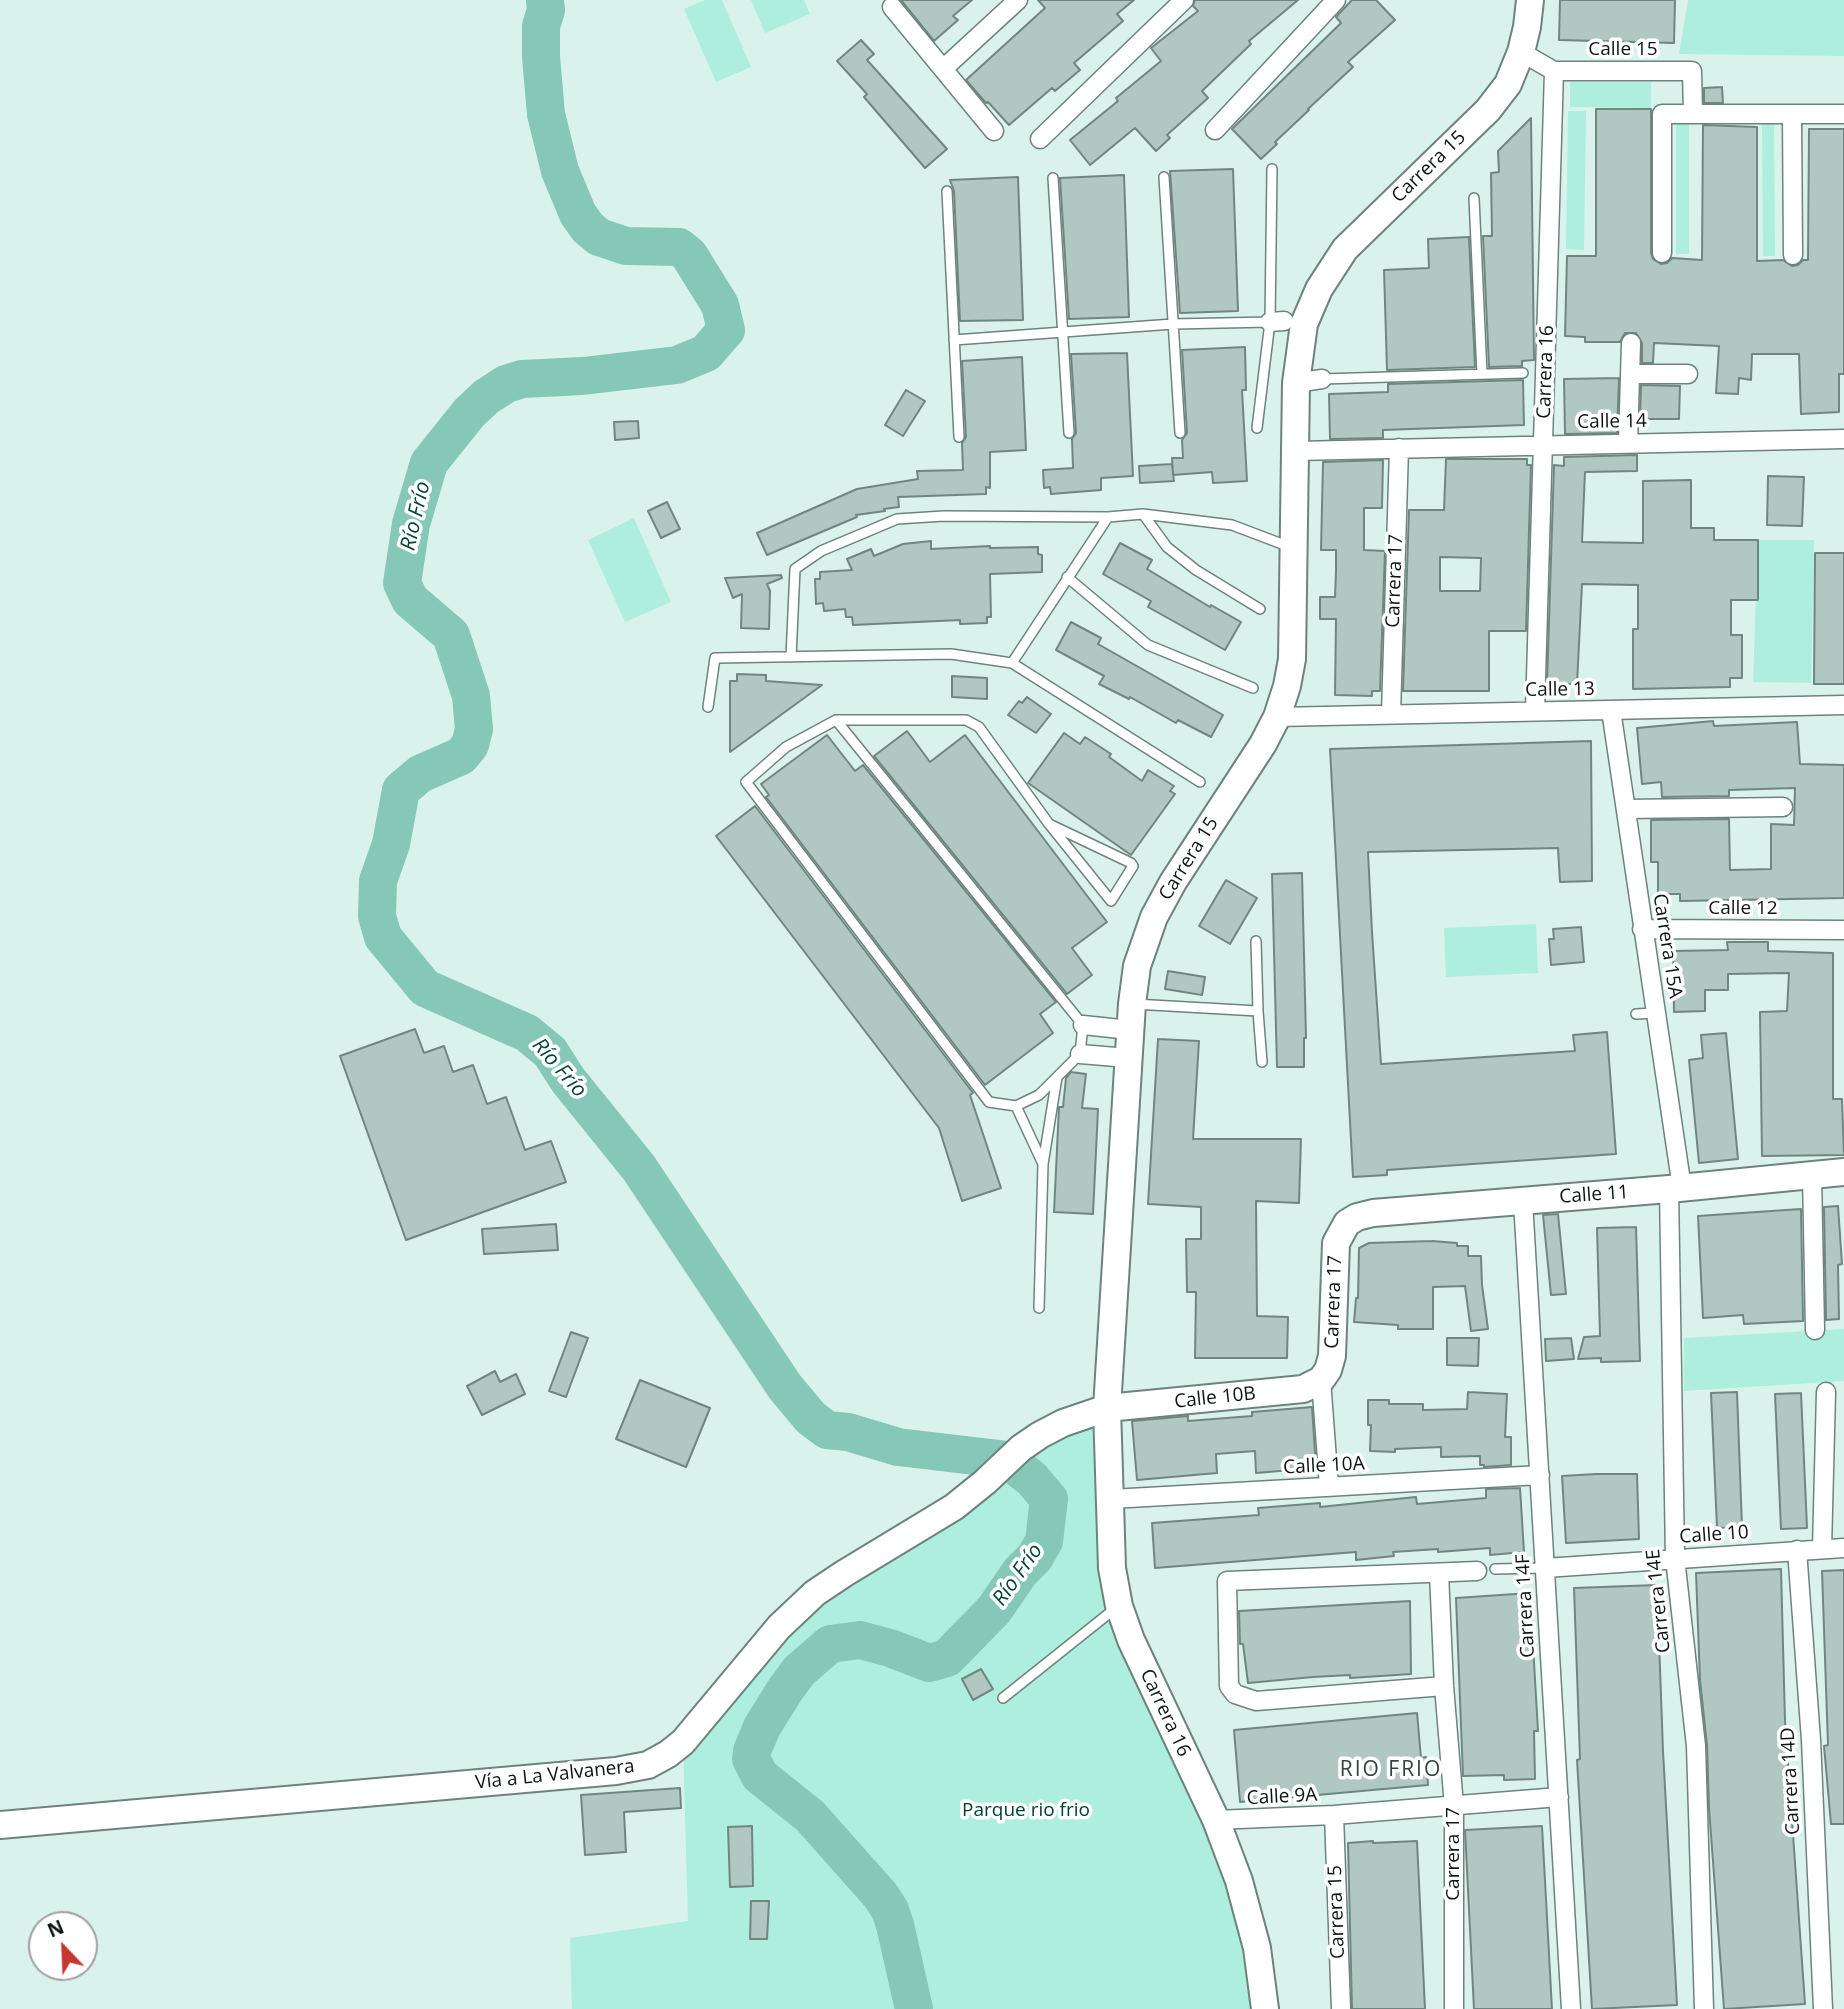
<!DOCTYPE html>
<meta charset="utf-8">
<style>
body{margin:0}
#map{position:relative;width:1844px;height:2009px;overflow:hidden;background:#daf2ec;font-family:"Open Sans",sans-serif}
canvas{display:block}
.north{position:absolute;left:28px;top:1911px;width:70px;height:70px;box-sizing:border-box;background:#fff;border:2px solid #9ea1a1;border-radius:50%;rotate:337deg;font-size:19px;font-weight:700;line-height:28px;text-align:center;color:#0c1513}
.north::after{content:'';display:block;margin:auto;width:24px;height:32px;background:#c6382f;clip-path:polygon(50% 0,100% 100%,50% 72%,0 100%)}
</style>
<div id="map">
<canvas width="1844" height="2009"></canvas>
<div class="north">N</div>
</div>
<script>
const ctx = document.querySelector('canvas').getContext('2d');
ctx.lineJoin = 'round';
function fill(path, color) {
  ctx.fillStyle = color;
  ctx.fill(path, 'evenodd');
}
function shape(rows) {
  const path = new Path2D();
  for (const r of rows) {
    path.moveTo(r[0], r[1]);
    for (let i = 2; i < r.length; i += 2) path.lineTo(r[i], r[i + 1]);
  }
  return path;
}
function stroke(path, color, width, dash) {
  ctx.strokeStyle = color;
  ctx.lineWidth = width;
  ctx.lineCap = dash ? 'butt' : 'round';
  ctx.setLineDash(dash || []);
  ctx.stroke(path);
}
function drawText(font, color, halo, rows, align = 'center') {
  ctx.font = font + ' "Open Sans",sans-serif';
  ctx.lineWidth = 7;
  ctx.setLineDash([]);
  ctx.textBaseline = 'middle';
  ctx.strokeStyle = halo;
  ctx.fillStyle = color;
  for (const [text, x, y, turn = 0] of rows) {
    ctx.save();
    ctx.translate(x, y);
    ctx.rotate((+turn || 0) * Math.PI / 180);
    ctx.textAlign = isNaN(turn) ? turn : align;
    if (halo) ctx.strokeText(text, 0, 0);
    ctx.fillText(text, 0, 0);
    ctx.restore();
  }
}
fill(shape([
 [705,0,722,0,751,67,716,82,684,9],
 [751,0,804,0,810,14,765,33],
 [1688,0,1844,0,1844,56,1679,54],
 [1570,82,1651,82,1651,108,1570,107],
 [1568,111,1586,111,1584,250,1566,249],
 [1676,118,1689,118,1689,254,1676,254],
 [1762,121,1774,121,1775,256,1763,256],
 [634,518,671,602,625,622,588,540],
 [1758,540,1814,540,1811,683,1753,682],
 [1536,924,1538,973,1446,977,1444,928],
 [1844,1329,1844,1381,1684,1391,1684,1338],
 [1107,1408,1112,1568,1216,1820,1265,2009,572,2009,570,1938,688,1921,683,1742,760,1649,985,1482]
]), '#adeede');
stroke(shape([
 [545,0,546,10,541,26,541,57,546,114,560,171,578,214,588,228,599,237,626,246,679,247,689,255,720,305,726,330,706,353,677,365,583,376,522,379,506,384,486,397,469,413,429,463,411,524,402,583,410,600,451,635,471,696,474,729,470,745,461,756,420,774,401,790,391,844,378,881,377,916,383,937,425,988,527,1033,550,1052,568,1080,639,1168,785,1387,811,1418,827,1430,848,1432,898,1447,1008,1460,1032,1479,1049,1499,1044,1541,1035,1557,1020,1572,994,1610,947,1658,929,1663,890,1648,860,1640,830,1644,799,1671,785,1690,762,1727,752,1751,751,1759,760,1776,810,1816,881,1896,890,1910,895,1925,914,2009]
]), '#86c8b8', 38);
const building = shape([
 [901,0,972,0,953,16,958,20,934,41,901,0],
 [1038,0,1134,0,1117,14,1123,21,1074,63,1080,70,1055,91,1052,88,1009,125,988,102,986,103,966,80,1045,8,1038,0],
 [1195,0,1298,0,1249,41,1251,44,1202,91,1208,98,1167,135,1170,138,1156,151,1135,128,1090,165,1070,140,1118,101,1116,98,1161,61,1151,48,1198,11,1193,6,1195,0],
 [1352,0,1376,0,1395,20,1348,62,1353,67,1308,109,1309,110,1275,142,1277,144,1261,159,1232,129,1341,23,1336,17,1352,0],
 [1560,0,1675,0,1674,43,1559,40,1560,0],
 [861,40,874,54,867,60,947,149,925,168,864,97,867,94,837,61,861,40],
 [1722,87,1723,103,1704,103,1704,88,1722,87],
 [1596,109,1651,109,1651,253,1653,259,1661,264,1667,263,1672,258,1702,260,1703,125,1757,127,1757,261,1783,260,1792,266,1798,265,1803,260,1808,260,1809,129,1844,129,1844,374,1839,374,1839,412,1801,414,1799,354,1752,354,1751,380,1739,378,1738,394,1716,393,1719,346,1654,343,1653,363,1642,363,1642,343,1636,333,1625,333,1620,342,1585,342,1585,337,1565,336,1567,256,1596,256,1596,109],
 [1531,118,1534,360,1522,361,1522,366,1489,367,1483,236,1492,236,1491,173,1499,172,1498,151,1531,118],
 [1233,169,1238,311,1180,313,1170,171,1233,169],
 [1124,175,1129,317,1069,319,1060,178,1124,175],
 [1018,177,1023,320,960,321,954,191,950,180,1018,177],
 [1469,237,1475,367,1387,370,1384,270,1429,268,1428,239,1469,237],
 [1245,347,1246,390,1242,390,1247,481,1213,483,1212,472,1173,475,1172,458,1183,458,1182,440,1187,433,1182,350,1245,347],
 [1127,353,1133,476,1101,478,1101,490,1051,494,1050,487,1044,488,1043,470,1073,468,1072,439,1076,433,1071,354,1127,353],
 [1022,357,1026,450,990,452,990,488,986,487,986,494,898,497,899,507,884,509,885,511,856,515,857,517,767,555,757,533,857,489,918,479,917,471,963,470,962,443,966,437,962,361,1022,357],
 [1619,378,1617,433,1565,434,1564,379,1619,378],
 [1523,380,1524,425,1383,430,1383,438,1330,439,1329,394,1388,392,1388,384,1523,380],
 [1641,385,1680,386,1679,419,1640,419,1641,385],
 [906,390,925,401,903,436,885,425,906,390],
 [638,421,639,438,615,440,614,422,638,421],
 [1637,455,1637,471,1585,472,1582,542,1643,543,1643,481,1691,480,1691,528,1714,528,1714,540,1758,540,1758,600,1731,600,1731,635,1742,635,1742,678,1730,678,1730,687,1633,689,1633,629,1638,629,1638,585,1582,584,1577,684,1547,684,1554,465,1564,466,1564,457,1637,455],
 [1446,459,1527,459,1527,465,1531,465,1526,631,1489,631,1489,691,1403,691,1409,510,1444,510,1446,459],
 [1440,557,1481,558,1480,591,1440,591,1440,557],
 [1383,460,1382,508,1364,508,1364,550,1385,551,1380,691,1372,691,1372,696,1335,695,1336,619,1320,619,1320,597,1335,597,1336,571,1336,550,1321,550,1323,462,1383,460],
 [1172,464,1174,481,1140,483,1139,466,1172,464],
 [1768,476,1804,477,1802,526,1767,525,1768,476],
 [667,502,680,529,661,538,648,511,667,502],
 [931,541,931,549,990,546,990,548,1038,547,1038,554,1042,555,1042,572,990,574,991,617,987,617,987,623,960,624,960,620,853,625,852,617,846,617,845,609,824,611,823,603,816,604,815,579,820,579,820,572,852,570,847,559,871,549,874,556,903,544,931,541],
 [1120,543,1152,560,1147,569,1210,607,1211,605,1241,622,1225,650,1148,607,1151,601,1103,574,1120,543],
 [1815,553,1844,553,1844,684,1814,684,1815,553],
 [781,575,782,578,767,584,770,591,769,629,741,628,742,594,733,598,725,578,781,575],
 [1071,622,1101,638,1098,644,1223,715,1211,737,1178,720,1176,723,1130,697,1129,699,1099,684,1104,676,1056,650,1071,622],
 [737,674,766,675,766,681,822,685,730,752,730,681,737,681,737,674],
 [952,676,987,678,987,699,952,697,952,676],
 [1027,697,1051,714,1036,733,1008,715,1019,701,1022,703,1027,697],
 [1713,721,1714,726,1797,722,1800,764,1844,765,1844,898,1680,901,1680,894,1658,894,1658,862,1651,862,1651,820,1729,819,1730,870,1771,869,1771,824,1794,825,1795,788,1729,790,1729,796,1662,797,1661,782,1642,784,1637,728,1713,721],
 [907,731,930,762,965,735,1107,922,1072,948,1092,975,1067,994,874,756,907,731],
 [1064,733,1080,744,1085,737,1111,754,1109,757,1142,781,1148,770,1174,786,1170,791,1175,794,1131,855,1028,783,1064,733],
 [827,735,855,771,863,765,1056,1002,1040,1014,1053,1033,985,1085,766,797,769,795,761,784,827,735],
 [1591,741,1592,881,1560,882,1558,848,1368,852,1372,932,1381,1064,1575,1051,1573,1035,1607,1032,1616,1154,1387,1170,1387,1175,1353,1177,1330,749,1591,741],
 [755,806,973,1093,970,1095,1001,1188,962,1201,939,1128,716,836,755,806],
 [1302,873,1306,1038,1304,1038,1304,1067,1277,1067,1272,874,1302,873],
 [1226,880,1257,898,1230,944,1199,926,1226,880],
 [1581,927,1584,962,1551,965,1549,939,1554,939,1553,929,1581,927],
 [1727,942,1768,942,1768,951,1833,953,1833,1099,1842,1099,1844,1155,1762,1156,1760,1012,1787,1011,1789,973,1728,974,1728,990,1705,990,1705,1011,1674,1012,1673,951,1728,950,1727,942],
 [1168,971,1205,977,1202,995,1165,989,1168,971],
 [415,1029,424,1053,444,1046,453,1072,473,1065,487,1104,506,1097,525,1150,551,1141,566,1182,406,1240,340,1056,415,1029],
 [1726,1033,1738,1159,1699,1163,1689,1060,1703,1058,1701,1035,1726,1033],
 [1158,1039,1199,1041,1193,1139,1301,1139,1299,1203,1256,1201,1257,1316,1288,1317,1287,1358,1195,1358,1196,1292,1187,1292,1186,1239,1201,1239,1201,1207,1148,1204,1158,1039],
 [1071,1072,1086,1074,1082,1108,1098,1109,1093,1214,1054,1212,1059,1107,1063,1107,1066,1078,1071,1072],
 [1838,1206,1842,1264,1838,1265,1839,1319,1826,1320,1824,1207,1838,1206],
 [1801,1209,1803,1321,1744,1324,1743,1315,1703,1318,1698,1216,1801,1209],
 [1558,1214,1566,1294,1551,1295,1543,1215,1558,1214],
 [556,1224,558,1250,484,1254,482,1229,556,1224],
 [1636,1227,1640,1361,1601,1362,1601,1358,1578,1359,1584,1337,1600,1336,1597,1228,1636,1227],
 [1432,1241,1457,1243,1457,1246,1468,1246,1468,1256,1481,1256,1482,1285,1488,1329,1471,1331,1465,1286,1433,1287,1433,1329,1398,1329,1398,1325,1354,1322,1356,1298,1358,1298,1359,1248,1369,1243,1432,1241],
 [571,1332,588,1338,566,1397,549,1391,571,1332],
 [1447,1338,1479,1338,1478,1366,1447,1365,1447,1338],
 [1571,1338,1574,1359,1546,1361,1545,1339,1571,1338],
 [495,1371,500,1382,516,1374,525,1394,482,1415,467,1386,495,1371],
 [640,1380,710,1408,686,1467,616,1439,640,1380],
 [1468,1392,1507,1394,1505,1437,1511,1437,1511,1465,1484,1467,1484,1465,1480,1465,1480,1456,1441,1457,1441,1447,1395,1449,1395,1452,1370,1451,1371,1425,1368,1425,1368,1400,1389,1400,1389,1404,1423,1404,1423,1410,1467,1409,1468,1392],
 [1737,1392,1742,1527,1717,1528,1711,1393,1737,1392],
 [1801,1393,1807,1528,1781,1529,1775,1394,1801,1393],
 [1312,1407,1316,1468,1256,1473,1255,1451,1216,1454,1217,1473,1137,1480,1132,1421,1188,1416,1188,1421,1252,1416,1252,1412,1312,1407],
 [1596,1474,1637,1474,1639,1539,1566,1543,1562,1476,1596,1474],
 [1520,1488,1524,1552,1490,1555,1490,1548,1438,1552,1438,1549,1393,1552,1394,1556,1356,1560,1356,1552,1155,1568,1152,1523,1259,1515,1258,1508,1320,1503,1320,1507,1416,1497,1417,1504,1486,1498,1486,1489,1520,1488],
 [1781,1569,1785,1721,1805,2004,1724,2009,1709,1808,1707,1745,1700,1680,1696,1573,1781,1569],
 [1844,1570,1844,1824,1831,1824,1824,1746,1828,1745,1822,1571,1844,1570],
 [1657,1585,1663,1751,1677,2005,1592,2009,1577,1760,1580,1759,1574,1588,1657,1585],
 [1530,1593,1538,1731,1534,1731,1535,1779,1504,1780,1504,1775,1463,1776,1456,1598,1530,1593],
 [1410,1601,1411,1674,1350,1678,1350,1675,1313,1677,1248,1683,1243,1644,1240,1644,1239,1611,1410,1601],
 [981,1669,993,1689,973,1700,962,1679,981,1669],
 [1417,1713,1421,1758,1426,1757,1428,1785,1240,1802,1234,1730,1417,1713],
 [680,1788,681,1808,624,1812,626,1852,585,1855,581,1795,680,1788],
 [752,1826,753,1886,730,1887,728,1827,752,1826],
 [1542,1826,1552,2009,1474,2009,1465,1830,1542,1826],
 [1373,1841,1373,1843,1417,1841,1425,2009,1352,2009,1348,1843,1373,1841],
 [751,1901,769,1901,767,1939,750,1939,751,1901]
]);
fill(building, '#b0c8c1');
stroke(building, '#708781', 2);
const lane = shape([
 [1164,177,1180,433],
 [1053,178,1069,433],
 [947,191,959,437],
 [1474,198,1482,374],
 [954,340,1173,324,1270,322],
 [1322,379,1523,373],
 [1257,428,1270,322,1272,169],
 [1143,514,1167,547,1196,570,1260,609],
 [1067,577,1148,645,1253,688],
 [791,657,795,569,821,551,897,519,944,516,1108,517,1143,514,1232,525,1290,547],
 [1012,663,1108,517],
 [708,707,715,658,951,654,1012,663,1200,782],
 [836,720,1083,1025,1080,1054,1039,1095,1016,1106],
 [1134,1004,1258,1011,1256,941],
 [1258,1011,1262,1062],
 [1636,1014,1656,1013],
 [1043,1164,1016,1106,989,1102,746,782,786,747,836,720,966,720,979,727,1049,824,1111,901,1133,866,1131,863,1049,824],
 [1039,1308,1043,1164,1057,1077],
 [1495,1569,1545,1568],
 [1003,1698,1117,1607]
]);
const street = shape([
 [892,7,994,131],
 [1521,52,1554,71],
 [943,69,1018,0],
 [1554,71,1692,71,1693,113],
 [1792,115,1793,255],
 [1215,130,1336,0],
 [1040,139,1184,0],
 [1662,253,1662,114,1844,114],
 [1270,322,1284,321],
 [1631,374,1688,374],
 [1296,383,1322,379],
 [1628,443,1631,343],
 [1296,451,1844,439],
 [1611,710,1682,1188],
 [1535,711,1554,71],
 [1391,714,1399,448],
 [1277,717,1844,705],
 [1626,809,1783,807],
 [1642,929,1844,930],
 [1083,1025,1130,1030],
 [1080,1054,1128,1058],
 [1812,1174,1815,1330],
 [1669,1189,1675,1558,1696,1746,1704,2009],
 [1523,1201,1571,2009],
 [1321,1380,1329,1486],
 [1111,1499,1540,1475],
 [1822,1549,1826,1392],
 [1797,1550,1811,1740,1823,2009],
 [1545,1568,1844,1548],
 [1439,1573,1444,1686,1454,1806,1454,2009],
 [1444,1686,1256,1701,1235,1694,1229,1686,1227,1581,1477,1571],
 [1334,1815,1341,2009],
 [1216,1820,1334,1815,1559,1797]
]);
const secondary = shape([
 [0,1825,616,1771,648,1765,668,1754,683,1742,779,1627,815,1593,845,1573,954,1507,985,1482,1021,1448,1040,1435,1063,1423,1107,1408,1303,1389,1321,1380,1328,1370,1332,1356,1336,1243,1347,1223,1357,1217,1373,1213,1669,1189,1844,1172],
 [1265,2009,1257,1948,1239,1881,1216,1820,1131,1640,1119,1606,1112,1568,1107,1408,1132,1004,1137,966,1154,917,1173,882,1263,744,1277,717,1287,686,1292,659,1296,383,1304,324,1319,289,1345,249,1488,110,1508,84,1521,52,1527,27,1530,0]
]);
stroke(lane, '#6d837d', 12);
stroke(street, '#6d837d', 21);
stroke(secondary, '#6d837d', 30);
stroke(lane, '#fff', 9);
stroke(street, '#fff', 18);
stroke(secondary, '#fff', 26);
drawText('19px', '#0c1513', '#fff', [
 ["Calle 15",1623,50],
 ["Carrera 15",1429,167,-44],
 ["Carrera 16",1546,372,-88],
 ["Calle 14",1612,422,-1],
 ["Carrera 17",1395,581,-88],
 ["Calle 13",1560,690,-1],
 ["Carrera 15",1189,859,-58],
 ["Calle 12",1743,909],
 ["Carrera 15A",1667,946,81],
 ["Calle 11",1594,1195,-4],
 ["Carrera 17",1334,1302,-88],
 ["Calle 10B",1215,1398,-6],
 ["Calle 10A",1324,1466,-3],
 ["Calle 10",1714,1535,-4],
 ["Carrera 14E",1659,1601,-96],
 ["Carrera 14F",1526,1606,-93],
 ["Carrera 16",1165,1713,65],
 ["Vía a La Valvanera",555,1775,-6],
 ["Carrera 14D",1791,1781,-93],
 ["Calle 9A",1282,1797,-3],
 ["Carrera 17",1454,1854,-90],
 ["Carrera 15",1337,1912,-92]
]);
drawText('19px', '#014036', '#fff', [
 ["Parque rio frio",1026,1811]
]);
drawText('italic 21px', '#064339', '#fff', [
 ["Río Frío",416,516,-77],
 ["Río Frío",559,1068,49],
 ["Río Frío",1018,1575,-55]
]);
ctx.letterSpacing = '2px';
drawText('21px', '#324641', '#fff', [
 ["RIO FRIO",1391,1770]
]);
ctx.letterSpacing = '0px';
</script>
